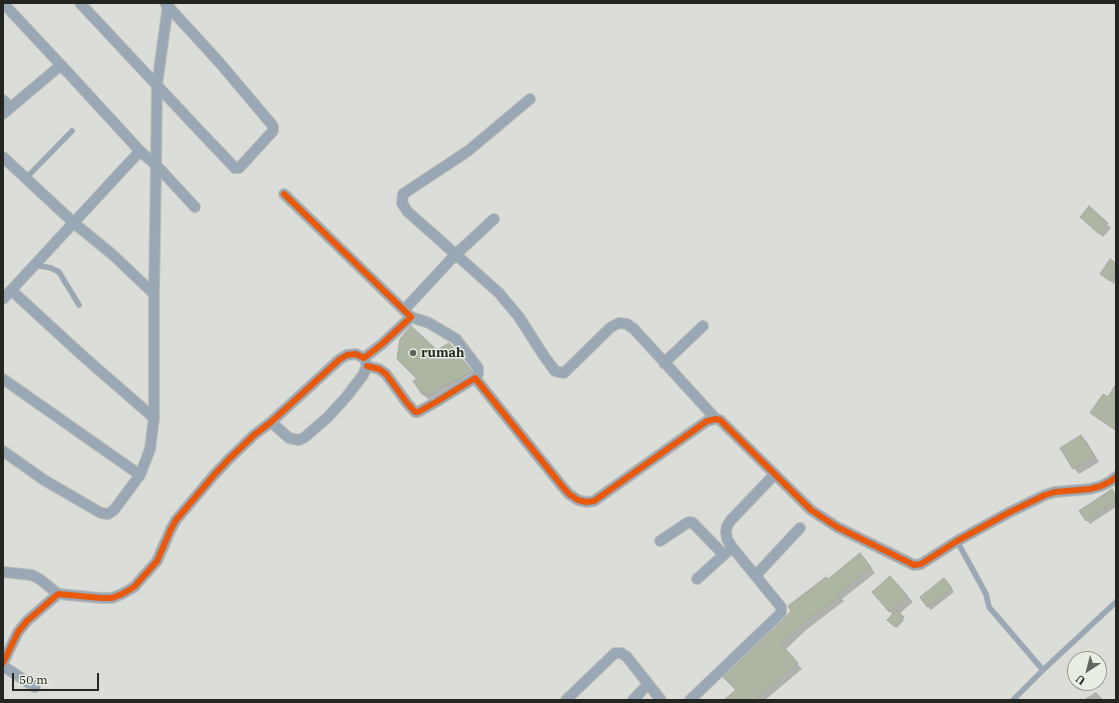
<!DOCTYPE html>
<style>
body{margin:0}
#map{position:relative;width:1119px;height:703px;overflow:hidden;background:#dbded8;font-family:"IBM Plex Serif",serif}
canvas{display:block}
.frame{position:absolute;inset:0;border:4px solid #232520;pointer-events:none}
.north{position:absolute;left:1067px;top:651px;width:40px;height:40px;box-sizing:border-box;background:#e8eee2;border:1px solid #999e94;border-radius:50%;rotate:216deg;font-size:11px;font-weight:700;line-height:16px;text-align:center;color:#232520}
.north::after{content:'';display:block;margin:auto;width:14px;height:18px;background:#636660;clip-path:polygon(50% 0,100% 100%,50% 72%,0 100%)}
.scale{position:absolute;left:12px;top:673px;width:87px;height:18px;box-sizing:border-box;border:2px solid #232520;border-top:0;padding-left:5px;font-size:12px;line-height:14px;white-space:nowrap;color:#232520;-webkit-text-stroke:3px #e8eee2;paint-order:stroke}
</style>
<div id="map">
<canvas width="1119" height="703"></canvas>
<div class="frame"></div>
<div class="north">U</div>
<div class="scale">50 m</div>
</div>
<script>
const ctx = document.querySelector('canvas').getContext('2d');
ctx.lineJoin = 'round';
function fill(path, color) {
  ctx.fillStyle = color;
  ctx.fill(path, 'evenodd');
}
function shape(rows) {
  const path = new Path2D();
  for (const r of rows) {
    path.moveTo(r[0], r[1]);
    for (let i = 2; i < r.length; i += 2) path.lineTo(r[i], r[i + 1]);
  }
  return path;
}
function stroke(path, color, width, dash) {
  ctx.strokeStyle = color;
  ctx.lineWidth = width;
  ctx.lineCap = dash ? 'butt' : 'round';
  ctx.setLineDash(dash || []);
  ctx.stroke(path);
}
function drawText(font, color, halo, rows, align = 'center') {
  ctx.font = font + ' "IBM Plex Serif",serif';
  ctx.lineWidth = 3;
  ctx.setLineDash([]);
  ctx.textBaseline = 'middle';
  ctx.strokeStyle = halo;
  ctx.fillStyle = color;
  for (const [text, x, y, turn = 0] of rows) {
    ctx.save();
    ctx.translate(x, y);
    ctx.rotate((+turn || 0) * Math.PI / 180);
    ctx.textAlign = isNaN(turn) ? turn : align;
    if (halo) ctx.strokeText(text, 0, 0);
    ctx.fillText(text, 0, 0);
    ctx.restore();
  }
}
fill(shape([
 [1089,208,1111,228,1103,237,1085,220],
 [1116,265,1116,281,1114,284,1105,277],
 [449,344,476,376,435,400,428,399,422,394,419,379,437,351],
 [1116,386,1116,431,1097,418,1092,413,1108,398],
 [1081,436,1087,442,1099,462,1079,474,1074,468],
 [1112,490,1116,495,1116,507,1090,524,1087,520],
 [865,559,875,573,842,599,844,601,806,630,785,650,802,669,765,700,726,700,737,690,828,580],
 [896,583,913,602,899,614,904,620,897,628,889,620,893,615,873,592],
 [948,583,954,592,931,610,927,606],
 [1096,692,1103,700,1083,700]
]), '#0003');
const building = shape([
 [1089,206,1108,223,1099,234,1080,217,1089,206],
 [1110,259,1116,263,1116,272,1110,281,1100,274,1110,259],
 [411,326,437,350,449,343,472,371,457,381,455,379,439,388,439,389,429,395,422,394,413,381,417,379,397,359,400,339,411,326],
 [1116,384,1116,430,1090,413,1103,394,1108,397,1116,384],
 [1081,435,1094,456,1073,469,1060,448,1081,435],
 [1112,489,1116,496,1116,501,1086,521,1079,511,1112,489],
 [860,553,871,567,838,594,840,596,801,625,781,644,798,663,755,700,724,700,736,690,723,677,785,618,791,611,788,606,826,577,828,579,860,553],
 [890,576,908,596,889,612,872,592,890,576],
 [944,578,952,588,927,607,920,597,944,578],
 [896,610,904,617,895,627,887,620,896,610]
]);
fill(building, '#adb6a2');
stroke(building, '#a6a8a3', 1);
const lane = shape([
 [26,178,72,131],
 [35,265,51,268,59,272,79,305],
 [957,541,986,594,989,607,1043,670],
 [1013,700,1043,670,1116,602]
]);
const street = shape([
 [80,3,196,127,235,168,239,168,273,131,273,126,219,62,165,3],
 [168,5,157,85,156,165,195,207],
 [530,99,468,151,403,194,402,203,407,211,499,293,519,317,544,356,555,371,564,373,611,327,619,323,627,324,634,329,716,419],
 [3,100,10,107],
 [3,114,61,65,3,3],
 [3,157,74,223,113,255,154,294],
 [11,290,84,357,154,418],
 [3,299,140,151],
 [404,310,455,255,494,219],
 [411,317,429,323,456,339,478,368,478,374,475,378],
 [664,363,703,326],
 [367,366,379,369,386,374,407,403,415,412,418,412,436,402,475,378,562,486,569,494,578,500,586,502,594,501,707,421,716,419,720,420,811,510,837,527,914,565,921,564,957,541,1010,512,1045,495,1055,492,1090,489,1101,486,1111,481,1116,477],
 [3,379,140,475,150,449,154,418,154,294,156,165,140,151,61,65],
 [271,422,289,438,299,440,305,437,328,417,347,396,363,375,367,366,365,360],
 [3,451,44,480,101,513,108,514,114,510,140,475],
 [660,541,687,523,690,522,693,523,724,555],
 [3,572,32,575,41,580,58,594],
 [756,575,800,528],
 [697,579,728,551],
 [3,663,18,632,27,621,58,594,101,598,112,598,122,594,134,587,157,561,171,529,176,520,214,475,229,459,254,435,271,422,340,359,347,355,356,354,364,358,382,344,411,317,284,194],
 [3,666,35,687],
 [566,700,615,653,621,653,627,657,661,700],
 [633,700,648,684],
 [690,700,781,613,781,607,732,547,727,539,726,532,727,526,731,520,775,474]
]);
stroke(lane, '#babcb8', 6);
stroke(street, '#babcb8', 12);
stroke(lane, '#9aa8b5', 5);
stroke(street, '#9aa8b5', 10);
stroke(shape([
 [367,366,379,369,386,374,407,403,415,412,418,412,436,402,475,378,562,486,569,494,578,500,586,502,594,501,707,421,716,419,720,420,811,510,837,527,914,565,921,564,957,541,1010,512,1045,495,1055,492,1090,489,1101,486,1111,481,1116,477],
 [3,663,18,632,27,621,58,594,101,598,112,598,122,594,134,587,157,561,171,529,176,520,214,475,229,459,254,435,271,422,340,359,347,355,356,354,364,358,382,344,411,317,284,194]
]), '#e8590c', 6);
for (const [x, y, r, color] of [
 [413,353,4,"#636660"]
]) {
  const dot = new Path2D();
  dot.arc(x, y, r, 0, 2 * Math.PI);
  ctx.fillStyle = color;
  ctx.fill(dot);
  stroke(dot, '#e8eee2', 1.5);
}
drawText('bold 13px', '#232520', '#e8eee2', [
 ["rumah",421,353]
], 'left');
</script>
